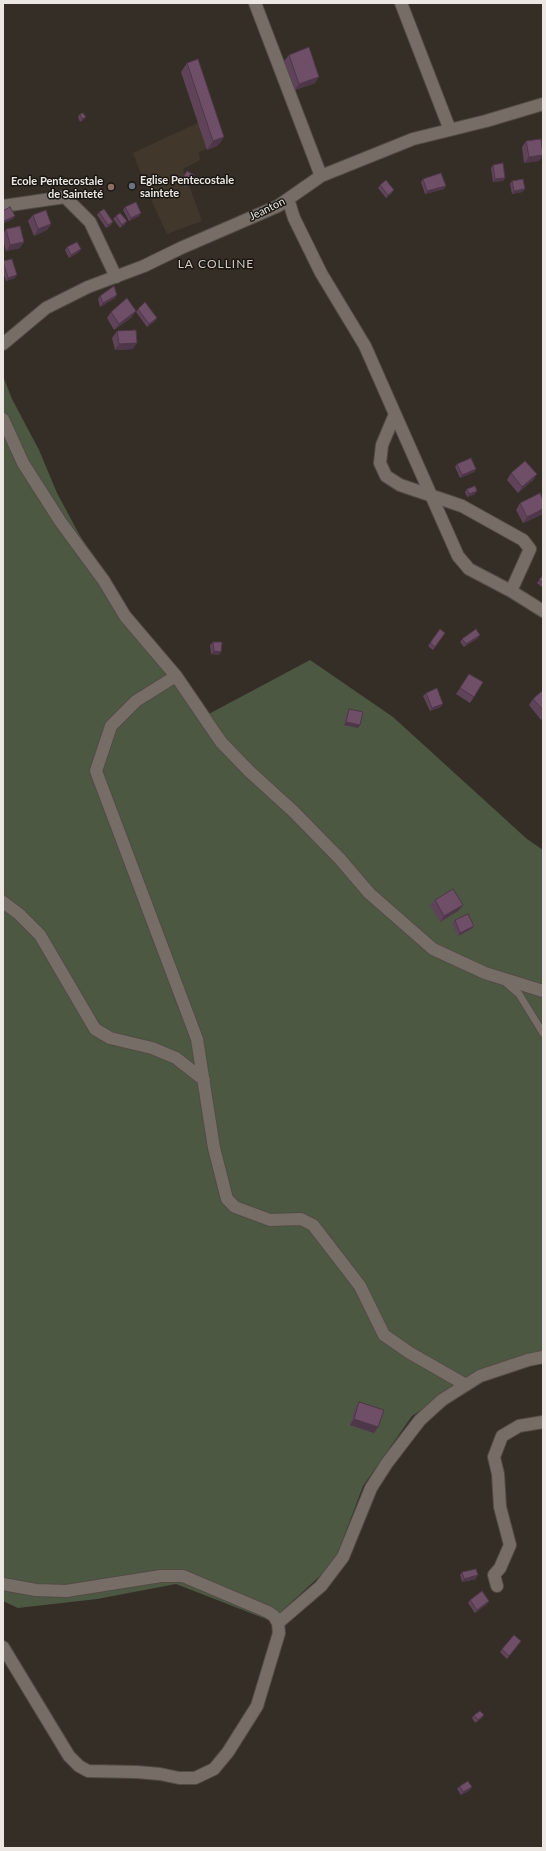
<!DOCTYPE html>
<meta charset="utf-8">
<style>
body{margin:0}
#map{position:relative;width:546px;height:1851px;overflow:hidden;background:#352e27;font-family:Lato,sans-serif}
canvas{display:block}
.frame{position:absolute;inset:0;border:4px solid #ece7e3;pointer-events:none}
</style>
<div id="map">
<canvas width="546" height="1851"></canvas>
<div class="frame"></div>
</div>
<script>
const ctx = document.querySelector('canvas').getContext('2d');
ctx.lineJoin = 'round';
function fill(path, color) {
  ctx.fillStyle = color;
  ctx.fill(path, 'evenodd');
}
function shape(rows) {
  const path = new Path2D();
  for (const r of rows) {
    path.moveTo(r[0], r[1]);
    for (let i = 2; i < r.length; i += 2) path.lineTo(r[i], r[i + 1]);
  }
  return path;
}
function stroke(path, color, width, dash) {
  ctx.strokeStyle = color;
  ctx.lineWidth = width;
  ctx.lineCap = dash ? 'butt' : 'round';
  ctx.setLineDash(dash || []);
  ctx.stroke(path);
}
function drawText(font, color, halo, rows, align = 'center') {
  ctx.font = font + ' Lato,sans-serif';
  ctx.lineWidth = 3;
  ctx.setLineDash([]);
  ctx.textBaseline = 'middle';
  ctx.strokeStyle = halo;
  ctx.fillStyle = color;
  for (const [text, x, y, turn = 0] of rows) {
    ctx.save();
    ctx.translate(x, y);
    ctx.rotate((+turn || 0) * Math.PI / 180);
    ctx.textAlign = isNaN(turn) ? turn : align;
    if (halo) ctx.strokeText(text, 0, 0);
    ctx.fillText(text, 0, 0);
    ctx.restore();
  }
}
fill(shape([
 [208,118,221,143,199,152,200,160,183,169,202,221,167,234,153,204,133,153]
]), '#42372b');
fill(shape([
 [3,376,12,399,39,450,57,493,79,534,121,601,205,716,310,660,393,717,527,839,543,850,543,1353,471,1376,412,1416,363,1486,334,1563,271,1621,176,1584,97,1599,18,1608,3,1601]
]), '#4c5841');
const lane = shape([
 [504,981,519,994,543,1033]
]);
const street = shape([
 [255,3,321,176],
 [401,3,450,130],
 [288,199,294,218,321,273,365,346,395,414,382,445,380,463,386,476,400,485,462,506,523,540,530,549,511,591,543,611],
 [3,206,65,197,90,222,116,277],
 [3,344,46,308,88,287,144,266,181,248,278,206,321,176,413,139,486,121,543,104],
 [395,414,458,556,469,569,511,591],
 [3,419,23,463,60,521,104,581,125,616,176,676,221,742,249,771,293,811,340,859,369,893,433,949,485,973,543,991],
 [176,676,136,701,111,726,96,771,197,1039,214,1148,227,1199,235,1207,270,1220,301,1219,313,1225,360,1286,384,1335,410,1353,466,1385],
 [3,902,19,914,40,935,95,1029,110,1038,152,1048,176,1058,204,1080],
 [3,1584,36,1590,66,1591,161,1576,183,1576,268,1612,274,1616,278,1623,279,1633,257,1706,228,1752,214,1769,195,1778,179,1778,160,1774,137,1772,88,1771,79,1766,69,1756,3,1647],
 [497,1586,494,1575,500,1568,510,1545,500,1507,498,1474,494,1457,502,1436,519,1426,543,1422],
 [278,1623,321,1586,343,1557,371,1488,387,1463,420,1420,442,1400,480,1376,528,1360,543,1357]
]);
stroke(lane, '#524c46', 9);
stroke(street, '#524c46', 14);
stroke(lane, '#766e66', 7);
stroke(street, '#766e66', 12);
fill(shape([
 [289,55,315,83,295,90,284,61],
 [187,63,224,137,217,146,207,150,181,72],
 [80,114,83,120,80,122,78,117],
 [526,141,543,155,539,161,524,163,522,147],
 [493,165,505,178,503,181,493,182,491,168],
 [187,171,194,175,186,187,180,182],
 [423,179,446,186,444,189,425,194,421,182],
 [512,181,522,192,512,194,510,184],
 [380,185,392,193,386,198,378,188],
 [125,207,141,213,139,216,129,221,123,210],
 [99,212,113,222,110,226,106,228,97,215],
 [33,215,51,224,47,230,34,236,28,221],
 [116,216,125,224,120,228,113,219],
 [6,229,20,248,6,251,3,240,3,234],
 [67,247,79,252,69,258,65,250],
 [3,261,15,278,6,281,3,272],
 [100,296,115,298,100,307,98,299],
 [138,309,155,321,147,327,136,312],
 [111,312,132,317,114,330,107,318],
 [117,331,133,349,115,350,112,338],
 [457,464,476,469,474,472,460,478,455,467],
 [511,473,537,474,533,480,518,493,507,480],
 [467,489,475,494,467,497,465,492],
 [520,503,543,514,523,523,516,510],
 [543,575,543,588,537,583],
 [440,629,445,633,433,650,428,646],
 [478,638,464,647,460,642,462,639],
 [213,642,219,655,211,654,210,645],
 [469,674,474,697,470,703,456,694],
 [543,690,543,718,541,720,529,705,533,699],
 [426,693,441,707,430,711,423,696],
 [349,709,360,725,358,728,344,725,347,713],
 [435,900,463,905,458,911,440,922,430,906],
 [455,920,474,926,471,929,458,936,452,923],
 [359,1402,378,1427,374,1433,350,1425,355,1408],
 [462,1572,476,1579,462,1582,460,1575],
 [470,1600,487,1604,475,1613,468,1603],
 [519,1644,507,1659,500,1652,502,1649],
 [474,1715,484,1715,482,1718,475,1723,472,1718],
 [460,1786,470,1790,461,1795,457,1789]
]), '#5f4459');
fill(shape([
 [319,77,315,83,295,90,299,84],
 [86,117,83,120,80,122,82,119],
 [224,137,217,146,207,150,213,141],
 [543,155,539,161,524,163,529,157],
 [505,178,503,181,493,182,495,179],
 [446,186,444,189,425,194,427,191],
 [525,189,522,192,512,194,514,191],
 [394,190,392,193,386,198,388,195],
 [141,213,139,216,129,221,131,218],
 [15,216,13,219,3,224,4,221],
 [127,221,125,224,120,228,122,225],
 [113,222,110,226,106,228,108,225],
 [51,224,47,230,34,236,38,229],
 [24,242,20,248,6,251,10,245],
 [81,249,79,252,69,258,71,255],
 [17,275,15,278,6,281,8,278],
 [117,295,115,298,100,307,103,303],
 [136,311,132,317,114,330,119,324],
 [157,318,155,321,147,327,149,324],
 [137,343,133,349,115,350,119,344],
 [476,469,474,472,460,478,462,475],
 [537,474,533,480,518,493,522,487],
 [477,491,475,494,467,497,469,494],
 [543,509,543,514,523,523,527,517],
 [480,635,478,638,464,647,466,644],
 [214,651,221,652,219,655,211,654],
 [443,704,441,707,430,711,432,708],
 [346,722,360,725,358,728,344,725],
 [463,905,458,911,440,922,444,916],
 [474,926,471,929,458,936,460,933],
 [354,1419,378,1427,374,1433,350,1425],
 [478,1575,476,1579,462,1582,464,1579],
 [489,1601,487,1604,475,1613,477,1610],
 [484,1715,482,1718,475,1723,478,1720],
 [472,1787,470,1790,461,1795,463,1792]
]), '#4e3748');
const building = shape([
 [309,47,319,77,299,84,289,55,309,47],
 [198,59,224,137,213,141,187,63,198,59],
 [83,113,86,117,82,119,80,114,83,113],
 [541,139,543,155,529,157,526,141,541,139],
 [503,163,505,178,495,179,493,165,503,163],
 [187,171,194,175,188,183,182,179,187,171],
 [441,173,446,186,427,191,423,179,441,173],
 [523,179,525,189,514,191,512,181,523,179],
 [386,180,394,190,388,195,380,185,386,180],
 [136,202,141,213,131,218,125,207,136,202],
 [10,207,15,216,4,221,3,219,3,211,10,207],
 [104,209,113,222,108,225,99,212,104,209],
 [46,210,51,224,38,229,33,215,46,210],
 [120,213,127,221,122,225,116,216,120,213],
 [20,226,24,242,10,245,6,229,20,226],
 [77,242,81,249,71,255,67,247,77,242],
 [12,259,17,275,8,278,3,261,12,259],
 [114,286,117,295,103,303,100,296,114,286],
 [127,298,136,311,119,324,111,312,127,298],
 [145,302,157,318,149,324,138,309,145,302],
 [136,330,137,343,119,344,117,331,136,330],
 [471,458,476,469,462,475,457,464,471,458],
 [525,461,537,474,522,487,511,473,525,461],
 [475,486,477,491,469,494,467,489,475,486],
 [540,493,543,500,543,509,527,517,520,503,540,493],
 [543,575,543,583,539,580,543,575],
 [440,629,445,633,435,647,430,643,440,629],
 [476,629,480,635,466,644,462,639,476,629],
 [213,642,222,642,221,652,214,651,213,642],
 [469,674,483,682,474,697,460,688,469,674],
 [437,688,443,704,432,708,426,693,437,688],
 [543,690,543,710,533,699,543,690],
 [349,709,363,712,360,725,346,722,349,709],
 [453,889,463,905,444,916,435,900,453,889],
 [468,914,474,926,460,933,455,920,468,914],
 [359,1402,384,1410,378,1427,354,1419,359,1402],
 [476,1569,478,1575,464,1579,462,1572,476,1569],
 [482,1591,489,1601,477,1610,470,1600,482,1591],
 [514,1635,521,1641,509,1656,502,1649,514,1635],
 [480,1711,484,1715,478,1720,474,1715,480,1711],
 [468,1781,472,1787,463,1792,460,1786,468,1781]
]);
fill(building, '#6f4f67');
stroke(building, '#4e3748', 1);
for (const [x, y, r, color] of [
 [132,186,4,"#6b7280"],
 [111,187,4,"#8d6e63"]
]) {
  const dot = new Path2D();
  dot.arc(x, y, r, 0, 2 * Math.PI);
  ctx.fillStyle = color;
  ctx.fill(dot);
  stroke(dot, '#1a1713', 1.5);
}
drawText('bold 11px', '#ece7e3', '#1a1713', [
 ["Eglise Pentecostale",140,180],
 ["saintete",140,193],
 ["Ecole Pentecostale",103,181,"right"],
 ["de Sainteté",103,194,"right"]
], 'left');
drawText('11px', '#ece7e3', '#1a1713', [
 ["Jeanton",267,209,-26]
]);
ctx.letterSpacing = '1px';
drawText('12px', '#d2c9c0', '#1a1713', [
 ["LA COLLINE",216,264]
]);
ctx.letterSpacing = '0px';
</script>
